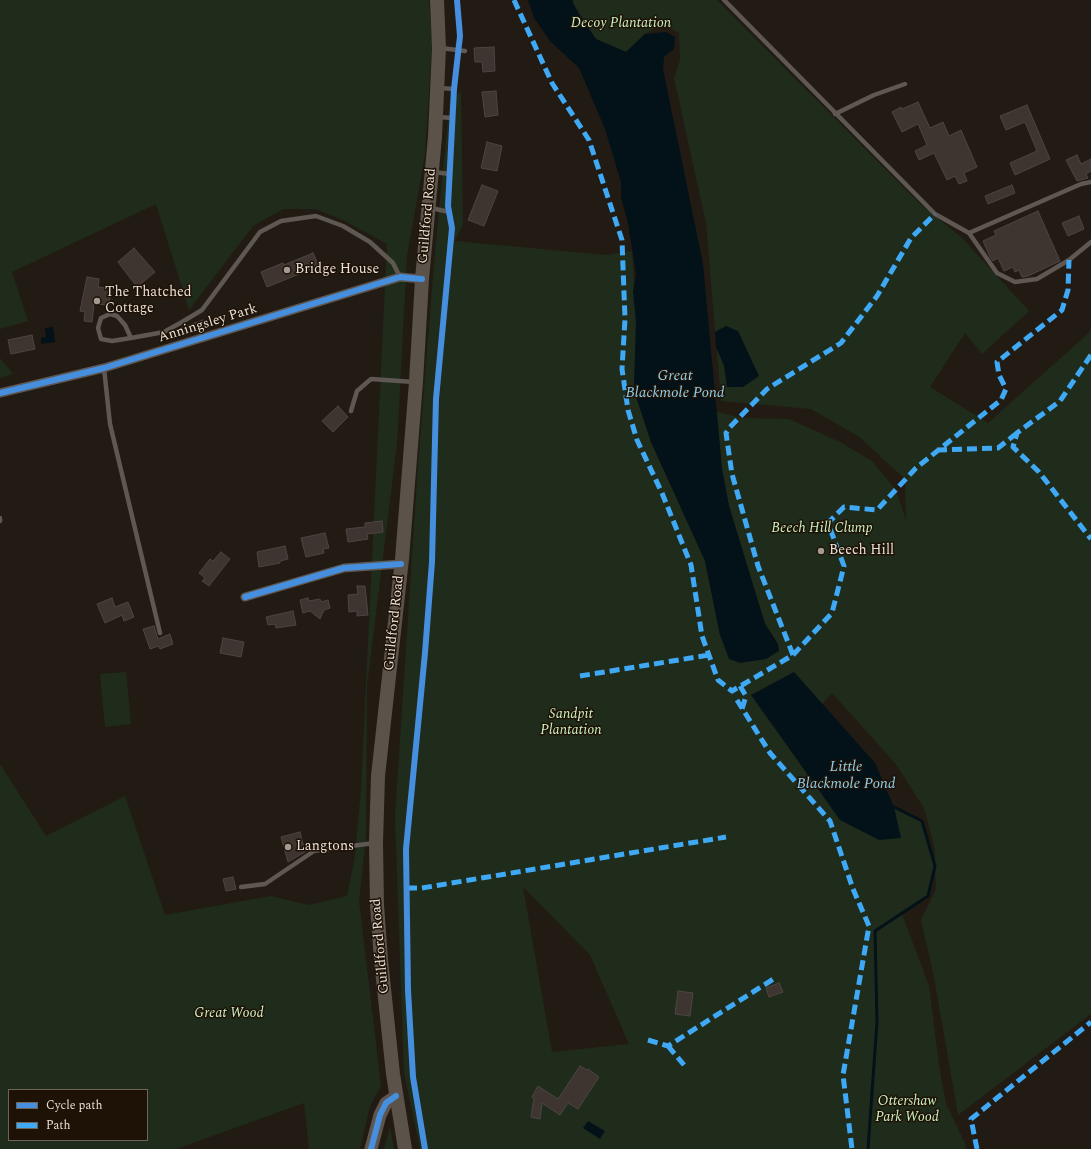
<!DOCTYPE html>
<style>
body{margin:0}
#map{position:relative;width:1091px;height:1149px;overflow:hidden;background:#221b14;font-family:Spectral,serif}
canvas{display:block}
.legend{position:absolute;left:8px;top:1089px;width:140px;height:52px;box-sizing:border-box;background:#1e1206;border:1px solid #6f6459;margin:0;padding:5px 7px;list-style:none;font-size:12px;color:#e8dfd6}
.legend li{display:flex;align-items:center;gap:8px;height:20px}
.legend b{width:20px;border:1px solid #6f6459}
</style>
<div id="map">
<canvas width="1091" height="1149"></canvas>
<ul class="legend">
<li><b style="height:5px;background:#468fdf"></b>Cycle path</li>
<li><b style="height:5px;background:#3fa9f5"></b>Path</li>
</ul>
</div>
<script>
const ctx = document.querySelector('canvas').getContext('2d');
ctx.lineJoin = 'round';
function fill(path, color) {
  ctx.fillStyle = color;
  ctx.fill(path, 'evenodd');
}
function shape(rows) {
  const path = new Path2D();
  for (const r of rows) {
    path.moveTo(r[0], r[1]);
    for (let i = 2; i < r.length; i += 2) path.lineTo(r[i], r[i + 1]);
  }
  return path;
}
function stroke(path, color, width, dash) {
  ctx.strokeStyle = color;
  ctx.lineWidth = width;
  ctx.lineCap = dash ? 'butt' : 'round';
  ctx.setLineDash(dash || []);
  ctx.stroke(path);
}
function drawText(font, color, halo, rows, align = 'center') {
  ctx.font = font + ' Spectral,serif';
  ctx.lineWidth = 3;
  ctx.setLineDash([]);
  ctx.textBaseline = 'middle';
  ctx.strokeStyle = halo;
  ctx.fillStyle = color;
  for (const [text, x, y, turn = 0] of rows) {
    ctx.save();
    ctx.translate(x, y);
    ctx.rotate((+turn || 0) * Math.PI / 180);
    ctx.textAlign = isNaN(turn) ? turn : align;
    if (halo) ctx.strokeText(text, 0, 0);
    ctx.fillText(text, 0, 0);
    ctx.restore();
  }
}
fill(shape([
 [0,0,429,0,432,44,425,154,407,256,397,444,367,686,366,836,359,901,381,1086,370,1106,360,1149,309,1149,304,1103,176,1149,0,1149,0,764,46,836,125,796,165,915,271,896,309,905,347,896,355,856,361,790,387,244,343,220,315,209,283,209,253,226,189,310,156,204,12,272,28,321,0,329],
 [9,1090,147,1090,147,1140,9,1140],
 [573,0,717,0,920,204,961,237,1029,311,982,354,965,333,930,387,988,423,1091,331,1091,1014,958,1115,934,977,921,920,936,889,935,866,928,896,902,914,929,986,939,1065,946,1104,965,1143,966,1149,420,1149,404,1073,395,817,418,465,435,252,450,99,461,92,463,224,455,241,606,255,632,251,636,322,634,390,651,442,705,561,720,635,778,644,765,624,729,506,722,469,717,412,742,418,789,419,840,442,872,461,896,490,906,520,905,479,858,436,811,409,721,401,706,223,674,78,680,60,679,33,662,24,645,34,626,52,596,39,573,3],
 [794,672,822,704,832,693,895,763,924,808,935,850,935,866,922,821,894,807,900,838],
 [523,887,590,955,629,1044,552,1052],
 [588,1069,599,1077,578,1109,559,1097,566,1086,569,1088],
 [538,1087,551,1095,560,1114,532,1097],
 [0,358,13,374,0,378],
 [126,672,131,724,105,727,100,674],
 [390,1127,394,1149,384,1149]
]), '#202c1b');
fill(shape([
 [528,0,573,0,573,3,578,13,596,39,626,52,645,34,666,32,675,37,674,49,664,57,663,69,703,264,722,469,729,506,765,624,778,644,779,651,766,659,740,663,729,659,720,635,705,561,651,442,634,390,636,322,633,292,636,274,628,223,621,198,621,182,605,129,579,68,550,41,534,18],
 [726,326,738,331,759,376,743,387,727,387,724,366,716,347,715,332],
 [53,327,55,342,41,344,41,338,46,337,45,328],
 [794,672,875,763,894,807,901,838,879,840,840,820,751,695],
 [588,1121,605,1131,600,1139,583,1128]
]), '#031119');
stroke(shape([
 [868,1149,877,1022,875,931,928,896,935,866,922,821,894,807]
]), '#031119', 3);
const building = shape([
 [494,47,495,71,483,72,482,62,475,62,474,48,494,47],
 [496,91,498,115,485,117,482,92,496,91],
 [918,102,930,128,943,122,949,136,961,130,977,167,964,173,967,181,959,184,955,176,947,180,934,153,919,160,915,151,927,145,918,124,902,132,892,112,901,107,902,109,918,102],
 [1027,105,1050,159,1015,175,1010,163,1037,151,1025,122,1006,130,1000,116,1027,105],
 [487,142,502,146,497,171,481,168,487,142],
 [1077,155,1081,164,1091,159,1091,171,1086,174,1088,178,1077,181,1066,160,1077,155],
 [482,185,498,191,484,226,468,220,482,185],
 [1012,185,1015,193,988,204,985,196,1012,185],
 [1038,211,1060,261,1028,276,1022,277,1019,270,1015,272,1013,267,1004,271,998,258,993,261,990,257,983,241,996,235,994,231,1038,211],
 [1079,216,1084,229,1068,236,1062,223,1079,216],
 [134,248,155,272,137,287,118,262,134,248],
 [313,253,319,266,267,287,261,272,283,263,284,265,313,253],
 [87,277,99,279,98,287,111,289,109,305,94,304,92,322,84,321,85,312,80,311,87,277],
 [203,320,205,329,180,336,178,329,203,320],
 [32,335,35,349,11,354,8,340,32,335],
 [338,406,348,417,333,432,322,421,338,406],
 [382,521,383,532,367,534,368,539,348,542,346,529,365,527,365,523,382,521],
 [325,533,329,548,323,549,324,553,306,557,301,538,325,533],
 [285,546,288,559,280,561,280,563,259,567,257,552,285,546],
 [221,552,230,559,209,586,202,581,205,578,199,573,210,559,213,561,221,552],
 [357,586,365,586,368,615,357,616,357,611,349,612,348,595,358,594,357,586],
 [112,598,115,607,128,602,134,617,124,621,122,615,105,623,97,604,112,598],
 [308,598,309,601,320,599,321,602,328,600,330,608,324,610,320,619,310,611,303,613,300,600,308,598],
 [293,611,296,625,276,628,275,624,268,625,266,617,293,611],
 [154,626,158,639,170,634,173,644,160,649,159,646,150,649,143,629,154,626],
 [223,638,244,642,241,657,220,653,223,638],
 [300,832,305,852,288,862,281,837,300,832],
 [233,877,236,889,226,891,223,879,233,877],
 [779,983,783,992,769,997,766,988,779,983],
 [678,991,693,993,690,1016,675,1014,678,991],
 [580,1066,587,1070,588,1069,599,1077,578,1109,568,1103,560,1115,542,1103,540,1119,531,1117,534,1098,532,1097,538,1086,558,1099,580,1066]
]);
fill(building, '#3e3430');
stroke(building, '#4d4542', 1);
stroke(shape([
 [724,0,935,214,969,233,997,273,1015,282,1037,279,1069,260,1091,242],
 [441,48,465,51],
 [439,88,454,89],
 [835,114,874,95,905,84],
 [438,117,452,118],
 [433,172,450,174],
 [431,208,449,212],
 [969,233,1081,184,1091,182],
 [131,338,125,325,117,316,110,314,101,318,98,328,101,339,112,341,131,338,164,332,182,322,202,310,260,232,281,221,316,216,343,226,370,242,393,263,400,277],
 [104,368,110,424,160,633],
 [351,411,357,391,371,379,414,382],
 [0,518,0,521],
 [241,887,265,884,314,851,374,843]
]), '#5e5752', 4.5);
stroke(shape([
 [0,393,104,368,400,277,422,279],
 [245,597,344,568,401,564]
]), '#5e5752', 9);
stroke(shape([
 [371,1149,380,1115,386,1103,396,1096]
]), '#5e554e', 13);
stroke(shape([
 [405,1149,393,1074,381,960,377,905,376,843,378,776,402,559,416,382,422,279,435,137,439,48,437,0]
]), '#5b524a', 14);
stroke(shape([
 [514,0,552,83,589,140,622,240,625,319,622,369,628,410,637,440,662,493,691,565,702,636,718,680,732,691,793,655,758,566,732,474,726,433,730,427,767,389,841,343,877,296,911,238,935,214],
 [1091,355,1060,401,1017,433,1013,447,1039,472,1091,539],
 [937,450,998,448,1017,433],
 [793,655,832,613,844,566,828,523,844,507,877,510,916,468,1001,400,1006,389,999,375,997,362,1062,310,1068,290,1069,260],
 [580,676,709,655],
 [740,686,746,696,742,709],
 [737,700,770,753,830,821,853,889,869,926,843,1075,852,1149],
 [407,888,422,888,726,837],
 [648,1040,668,1046,775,978],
 [668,1046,684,1065],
 [977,1149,971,1119,1091,1022]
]), '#3fa9f5', 5, [10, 5]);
stroke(shape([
 [0,393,104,368,400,277,422,279],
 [245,597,344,568,401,564],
 [371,1149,380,1115,386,1103,396,1096],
 [425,1149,413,1077,408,990,406,849,425,653,432,562,436,399,452,228,448,206,454,89,460,36,457,0]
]), '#468fdf', 6);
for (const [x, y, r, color] of [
 [287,270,4,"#a39a92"],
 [97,301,4,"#a39a92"],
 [821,551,4,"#a39a92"],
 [288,847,4,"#a39a92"]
]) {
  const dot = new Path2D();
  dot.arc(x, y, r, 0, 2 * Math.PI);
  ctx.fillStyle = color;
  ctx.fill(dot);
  stroke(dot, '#1e1206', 1.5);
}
drawText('italic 14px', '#caf2c1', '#1e1206', [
 ["Decoy Plantation",621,24],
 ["Beech Hill Clump",822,529],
 ["Sandpit",571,715],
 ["Plantation",571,731],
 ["Great Wood",229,1014],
 ["Ottershaw",907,1102],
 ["Park Wood",907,1118]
]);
drawText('14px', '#e8dfd6', '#1e1206', [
 ["Guildford Road",428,216,-85],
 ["Anningsley Park",208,324,-17],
 ["Guildford Road",395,623,-84],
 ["Guildford Road",381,946,-95]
]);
drawText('14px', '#e8dfd6', '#1e1206', [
 ["Bridge House",295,270],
 ["The Thatched",105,293],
 ["Cottage",105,309],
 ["Beech Hill",829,551],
 ["Langtons",296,847]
], 'left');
drawText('italic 15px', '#8dceea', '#1e1206', [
 ["Great",675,377],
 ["Blackmole Pond",675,394],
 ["Little",846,768],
 ["Blackmole Pond",846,785]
]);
</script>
